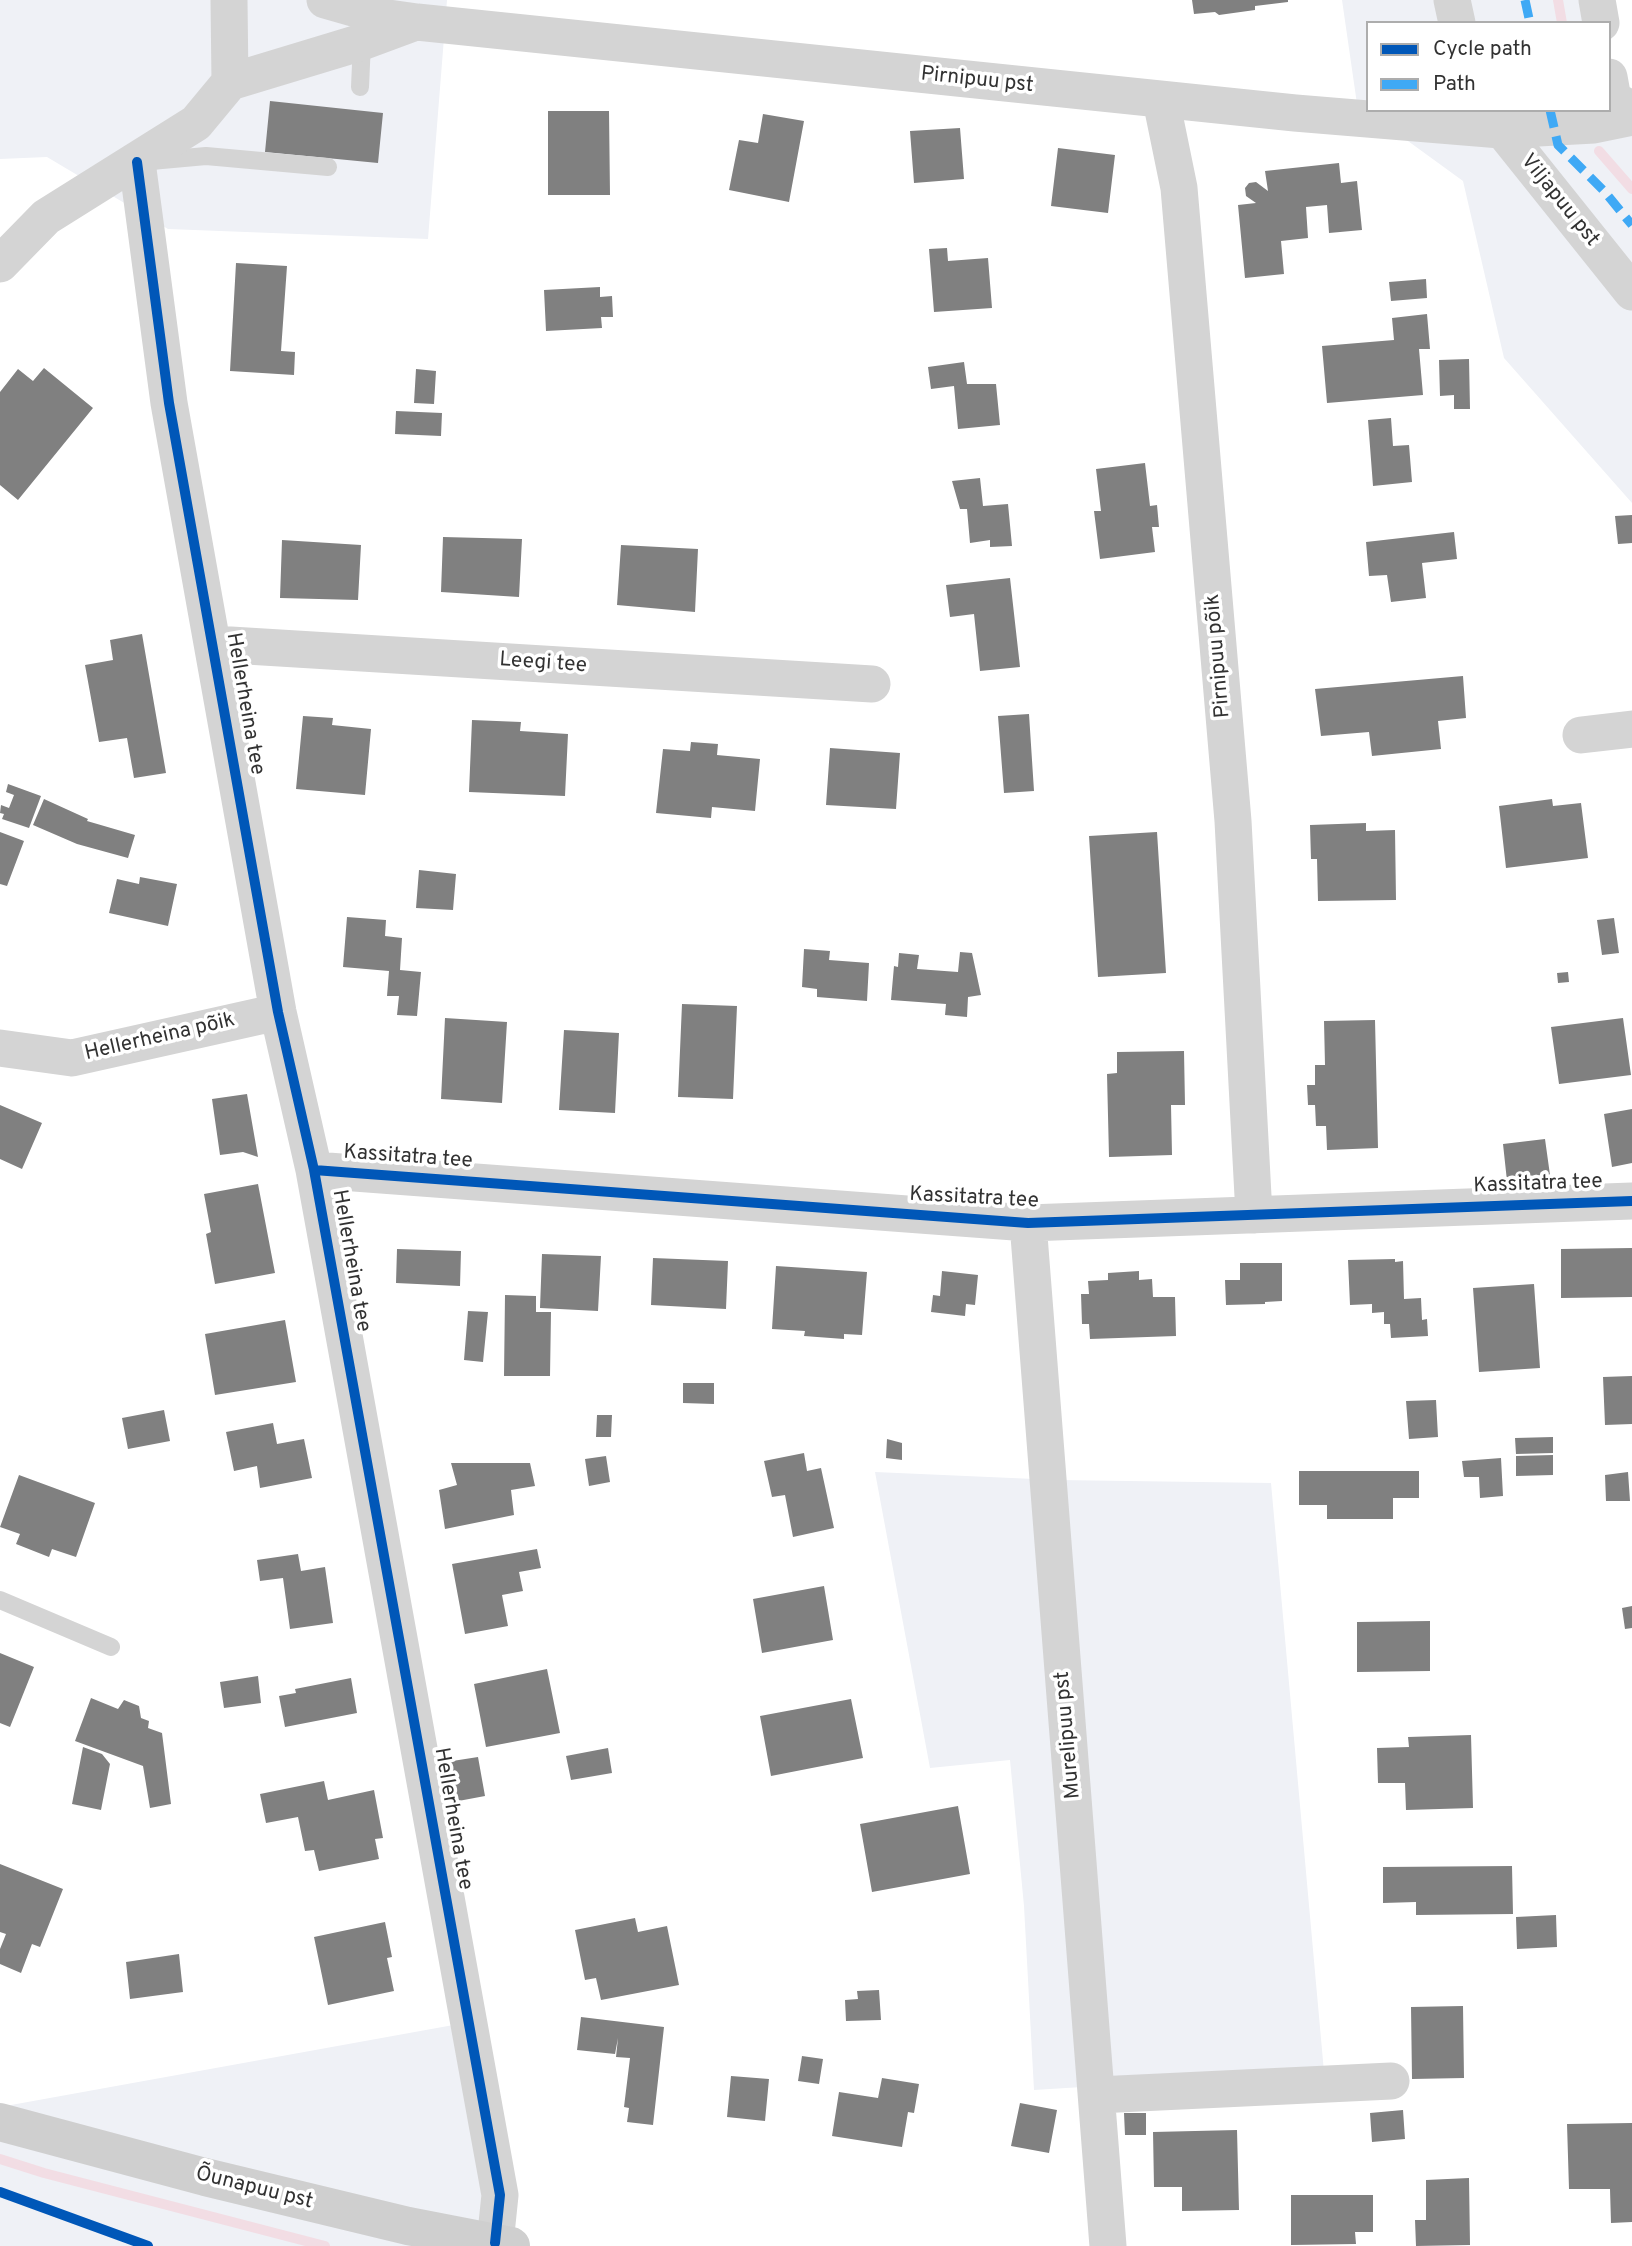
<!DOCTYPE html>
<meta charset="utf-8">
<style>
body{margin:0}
#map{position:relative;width:1632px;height:2246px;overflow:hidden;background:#fff;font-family:Overpass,sans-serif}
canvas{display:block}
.legend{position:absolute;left:1366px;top:21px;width:245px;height:91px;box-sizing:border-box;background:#fff;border:2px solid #adadad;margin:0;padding:9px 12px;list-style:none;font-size:21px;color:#323232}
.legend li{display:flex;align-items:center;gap:14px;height:35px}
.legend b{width:35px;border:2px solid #adadad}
</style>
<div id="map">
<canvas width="1632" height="2246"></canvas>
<ul class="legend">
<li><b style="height:9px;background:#0057b8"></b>Cycle path</li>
<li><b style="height:9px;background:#3fa9f5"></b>Path</li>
</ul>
</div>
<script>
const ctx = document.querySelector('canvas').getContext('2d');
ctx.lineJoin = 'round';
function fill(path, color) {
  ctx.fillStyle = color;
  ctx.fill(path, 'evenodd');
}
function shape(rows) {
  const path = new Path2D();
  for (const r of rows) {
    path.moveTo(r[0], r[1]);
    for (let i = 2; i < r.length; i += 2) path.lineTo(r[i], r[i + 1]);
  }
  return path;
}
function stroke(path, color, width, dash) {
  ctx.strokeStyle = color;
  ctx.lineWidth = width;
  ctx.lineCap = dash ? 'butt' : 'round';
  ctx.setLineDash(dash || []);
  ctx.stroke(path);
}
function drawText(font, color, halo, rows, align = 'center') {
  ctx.font = font + ' Overpass,sans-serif';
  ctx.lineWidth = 7;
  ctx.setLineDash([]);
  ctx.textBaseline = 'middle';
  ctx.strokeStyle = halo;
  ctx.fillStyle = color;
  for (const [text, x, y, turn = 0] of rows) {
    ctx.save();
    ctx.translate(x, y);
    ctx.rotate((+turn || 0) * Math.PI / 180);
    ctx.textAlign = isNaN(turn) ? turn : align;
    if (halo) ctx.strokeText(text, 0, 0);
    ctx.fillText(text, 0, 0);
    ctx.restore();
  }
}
fill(shape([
 [0,0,447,0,428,239,168,229,47,157,0,159],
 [1342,0,1589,0,1592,23,1368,23,1368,110,1609,110,1632,123,1632,503,1504,358,1463,181,1357,104],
 [875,1472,1057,1480,1271,1483,1324,2072,1034,2090,1024,1906,1010,1760,930,1768],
 [459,2024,494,2246,0,2246,0,2107]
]), '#eff1f6');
stroke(shape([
 [1558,0,1562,23],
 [1599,151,1632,189],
 [0,2159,44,2173,325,2246]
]), '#f2dde4', 10);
fill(shape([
 [1192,0,1288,0,1288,2,1255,6,1255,10,1219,15,1215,12,1194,14],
 [270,101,383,113,378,163,265,152],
 [548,111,609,111,610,195,548,195],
 [763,114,804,121,789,202,729,190,739,140,758,143],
 [960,128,964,179,914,183,910,131],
 [1058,148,1115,155,1108,213,1051,206],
 [1339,163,1341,183,1357,181,1362,230,1329,233,1327,205,1306,207,1308,238,1281,241,1284,274,1245,278,1238,205,1256,203,1246,196,1245,188,1249,183,1256,182,1268,191,1265,171],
 [947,248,948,261,988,258,992,308,934,312,929,249],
 [236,263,287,266,281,351,295,352,294,375,230,371],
 [1426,279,1427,298,1391,301,1389,282],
 [600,287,600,297,612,296,613,317,601,317,602,328,546,331,544,290],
 [1427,314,1430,349,1419,349,1423,395,1327,403,1322,346,1394,340,1392,318],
 [1469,359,1470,409,1454,409,1454,395,1440,396,1439,360],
 [964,362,967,384,996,384,1000,425,958,429,954,386,931,389,928,367],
 [44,368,93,408,18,500,0,485,0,392,18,369,33,381],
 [416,369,436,371,434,404,414,403],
 [396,411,442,413,441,436,395,434],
 [1391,418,1393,446,1409,445,1412,482,1373,486,1368,420],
 [1145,463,1150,506,1157,505,1159,527,1152,527,1155,552,1100,559,1094,511,1101,511,1096,469],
 [980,478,983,506,1008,504,1012,546,990,547,990,540,970,543,967,509,960,509,952,481],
 [1632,515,1632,543,1618,544,1615,516],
 [1454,532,1457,559,1422,563,1426,598,1391,602,1387,575,1369,576,1366,542],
 [443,537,522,539,519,597,441,592],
 [282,540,361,545,358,600,280,598],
 [621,545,698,549,695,612,617,605],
 [1010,578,1020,667,980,671,974,614,950,617,946,585],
 [142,634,166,773,134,778,127,738,99,742,85,665,113,660,110,640],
 [1463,676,1466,718,1438,721,1441,749,1372,756,1369,732,1321,736,1315,689],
 [1029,714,1034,791,1004,793,998,716],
 [303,716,333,718,332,725,371,729,365,795,296,789],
 [472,720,521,722,520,731,568,734,565,796,469,792],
 [691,742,718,744,717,755,760,759,755,811,712,807,711,818,656,813,663,749,690,751],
 [830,748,900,753,896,809,826,805],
 [8,784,41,796,29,828,2,819,4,814,0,813,1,805,9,808,14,795,6,792],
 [44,799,88,819,87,821,135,835,128,858,77,844,33,825],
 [1552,799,1553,806,1581,803,1588,858,1506,868,1499,806],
 [1366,823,1366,831,1395,830,1396,900,1318,901,1317,859,1311,859,1310,825],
 [0,832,24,841,7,886,0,884],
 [1157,832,1166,973,1098,977,1089,836],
 [419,870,456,874,453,910,416,908],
 [140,877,177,884,168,926,109,913,117,879,139,884],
 [347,917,386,920,385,936,402,938,400,970,421,972,417,1016,397,1015,399,996,387,996,389,971,343,967],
 [1614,918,1619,953,1602,955,1597,920],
 [804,949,830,951,829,960,869,963,867,1001,817,997,817,989,802,987],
 [960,952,972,953,981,995,968,997,967,1017,945,1015,946,1004,891,1000,894,966,898,967,899,953,919,955,917,969,958,972],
 [1568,972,1569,982,1558,983,1557,973],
 [682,1004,737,1006,733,1099,678,1097],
 [445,1018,507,1022,502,1103,441,1099],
 [1623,1018,1631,1075,1559,1084,1551,1027],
 [1375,1020,1378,1148,1327,1150,1326,1126,1316,1126,1315,1105,1308,1105,1307,1085,1315,1085,1315,1065,1325,1065,1324,1021],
 [564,1030,619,1033,615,1113,559,1110],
 [1184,1051,1185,1105,1171,1105,1172,1155,1109,1157,1107,1074,1117,1073,1117,1052],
 [247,1094,258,1157,243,1152,220,1155,212,1099],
 [0,1105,42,1123,22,1169,0,1159],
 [1632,1109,1632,1163,1612,1167,1604,1114],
 [1545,1139,1550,1175,1507,1181,1503,1144],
 [258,1184,275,1273,215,1284,206,1234,211,1232,204,1194],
 [1632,1248,1632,1297,1561,1298,1561,1249],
 [397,1249,461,1251,460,1286,396,1283],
 [542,1254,601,1256,598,1311,540,1308],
 [653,1258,728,1261,726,1309,651,1305],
 [1395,1259,1395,1262,1403,1261,1404,1299,1421,1298,1422,1320,1427,1319,1428,1336,1391,1338,1390,1324,1384,1324,1384,1312,1372,1313,1372,1304,1350,1305,1348,1260],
 [1240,1263,1282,1263,1282,1301,1265,1302,1265,1304,1226,1305,1225,1280,1240,1280],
 [776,1266,867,1272,862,1335,844,1334,844,1339,804,1336,805,1331,772,1329],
 [942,1271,978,1275,975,1305,966,1304,965,1316,931,1312,933,1295,940,1296],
 [1139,1271,1139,1280,1152,1279,1153,1297,1175,1297,1176,1336,1090,1339,1089,1324,1082,1324,1081,1294,1089,1294,1088,1281,1108,1280,1108,1273],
 [1534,1284,1540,1368,1479,1372,1473,1288],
 [505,1295,536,1296,536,1312,551,1312,550,1376,504,1376],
 [468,1311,488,1312,483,1362,464,1360],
 [285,1320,296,1382,215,1395,205,1334],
 [1632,1376,1632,1424,1605,1425,1603,1377],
 [683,1383,714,1383,714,1404,683,1403],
 [1436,1400,1438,1437,1409,1439,1406,1401],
 [164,1410,170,1441,128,1449,122,1418],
 [597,1415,612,1415,611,1437,596,1437],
 [273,1423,277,1444,304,1439,312,1478,260,1488,257,1466,234,1471,226,1432],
 [1553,1437,1553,1453,1516,1454,1515,1438],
 [887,1439,902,1443,902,1460,886,1458],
 [804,1453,807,1471,821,1468,834,1528,793,1537,785,1495,772,1497,764,1461],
 [1553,1455,1553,1475,1516,1476,1516,1456],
 [606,1456,610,1482,589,1486,585,1459],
 [1501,1458,1503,1496,1480,1498,1479,1477,1464,1477,1462,1461],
 [451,1463,530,1463,535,1486,511,1490,514,1515,445,1529,439,1490,457,1485],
 [1299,1471,1419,1471,1419,1498,1393,1498,1393,1519,1327,1519,1327,1505,1299,1505],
 [1628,1472,1630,1501,1606,1501,1605,1475],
 [19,1475,95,1503,76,1557,52,1549,49,1557,16,1544,20,1534,0,1527],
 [537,1549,541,1568,519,1572,523,1591,502,1595,508,1626,465,1634,452,1564],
 [298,1554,301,1571,325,1567,333,1623,290,1629,283,1578,260,1581,257,1560],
 [824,1586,833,1640,762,1653,753,1599],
 [1632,1606,1632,1628,1625,1629,1622,1608],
 [1430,1621,1430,1671,1357,1672,1357,1622],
 [0,1653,34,1667,10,1727,0,1723],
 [547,1669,560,1733,486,1747,474,1684],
 [258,1676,261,1703,224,1708,220,1682],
 [351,1678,357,1713,285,1727,279,1696,296,1693,295,1689],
 [91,1698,118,1709,124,1700,139,1706,141,1718,149,1721,148,1728,162,1733,171,1804,150,1808,143,1766,75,1741],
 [851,1699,863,1758,771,1776,760,1716],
 [1471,1735,1473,1808,1406,1810,1405,1783,1378,1783,1377,1748,1409,1747,1408,1737],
 [83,1747,102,1754,110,1764,101,1810,72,1804],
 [608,1748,612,1773,571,1780,566,1756],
 [478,1757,485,1796,453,1802,446,1762],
 [324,1781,328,1800,374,1790,383,1838,375,1839,379,1859,319,1871,314,1850,305,1851,298,1817,266,1823,260,1794],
 [958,1806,970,1874,872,1892,860,1824],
 [0,1864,63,1889,40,1947,32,1944,21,1973,0,1964,0,1949,6,1934,0,1932],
 [1512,1866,1513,1914,1416,1915,1416,1902,1383,1903,1383,1867],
 [1556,1915,1557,1947,1517,1949,1516,1917],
 [635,1918,638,1932,667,1926,679,1985,601,2000,596,1978,585,1980,575,1930],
 [385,1922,392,1957,387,1958,394,1991,328,2005,314,1937],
 [179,1954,183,1992,130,1999,126,1962],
 [879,1990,881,2020,846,2021,845,2000,858,1999,857,1991],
 [1463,2006,1464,2078,1412,2079,1411,2007],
 [581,2017,664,2027,653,2125,627,2122,629,2108,624,2107,630,2058,616,2057,618,2038,615,2054,577,2050],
 [802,2056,823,2059,819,2084,798,2081],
 [731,2076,769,2079,765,2121,727,2117],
 [882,2078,919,2084,914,2113,908,2112,902,2147,832,2136,839,2092,878,2098],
 [1020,2103,1057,2110,1049,2153,1011,2146],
 [1403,2110,1405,2139,1372,2142,1370,2113],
 [1124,2113,1146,2113,1146,2135,1125,2135],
 [1632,2123,1632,2222,1611,2223,1610,2189,1569,2189,1567,2124],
 [1237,2130,1239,2210,1182,2211,1182,2187,1154,2187,1153,2132],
 [1469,2178,1470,2245,1416,2246,1415,2220,1426,2220,1426,2180],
 [1291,2195,1373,2195,1373,2232,1355,2232,1356,2244,1291,2245]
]), '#808080');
stroke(shape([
 [360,87,362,42],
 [151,161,206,156,328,167],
 [0,1600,111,1647]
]), '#d4d4d4', 18);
stroke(shape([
 [325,0,388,18,417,22,1295,113,1501,130,1594,125,1632,117],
 [1452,0,1457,23],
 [1597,0,1601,23],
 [1609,77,1613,99,1632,110],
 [230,82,362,42,416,22],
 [1161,100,1179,188,1233,821,1254,1215],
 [1492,117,1632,292],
 [137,162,169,403,278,1012,314,1170,500,2195,495,2243],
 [0,264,46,217,196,123,230,82,229,0],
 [214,644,872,684],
 [1581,735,1632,729],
 [0,1048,72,1058,278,1012],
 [314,1170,1028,1223,1632,1201],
 [1028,1223,1108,2246],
 [1097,2095,1391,2081]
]), '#d4d4d4', 37);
stroke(shape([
 [0,2122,205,2177,408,2226,511,2246]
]), '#cfcfcf', 38);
stroke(shape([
 [1525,0,1530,23],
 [1550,110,1558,145,1604,191,1632,225]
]), '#3fa9f5', 9, [18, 9]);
stroke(shape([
 [137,162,169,403,278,1012,314,1170,500,2195,495,2243],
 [314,1170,1028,1223,1632,1201],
 [0,2192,148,2246]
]), '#0057b8', 10);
drawText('21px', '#323232', '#fff', [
 ["Pirnipuu pst",977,81,6],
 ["Viljapuu pst",1559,201,51],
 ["Pirnipuu põik",1219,656,-95],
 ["Leegi tee",543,664,4],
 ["Hellerheina tee",244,704,80],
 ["Hellerheina põik",160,1038,-13],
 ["Kassitatra tee",408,1158,4],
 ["Kassitatra tee",1538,1185,-2],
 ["Kassitatra tee",974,1199,3],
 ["Hellerheina tee",350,1261,80],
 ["Murelipuu pst",1069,1735,-95],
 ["Hellerheina tee",452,1819,80],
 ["Õunapuu pst",254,2189,14]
]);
</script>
